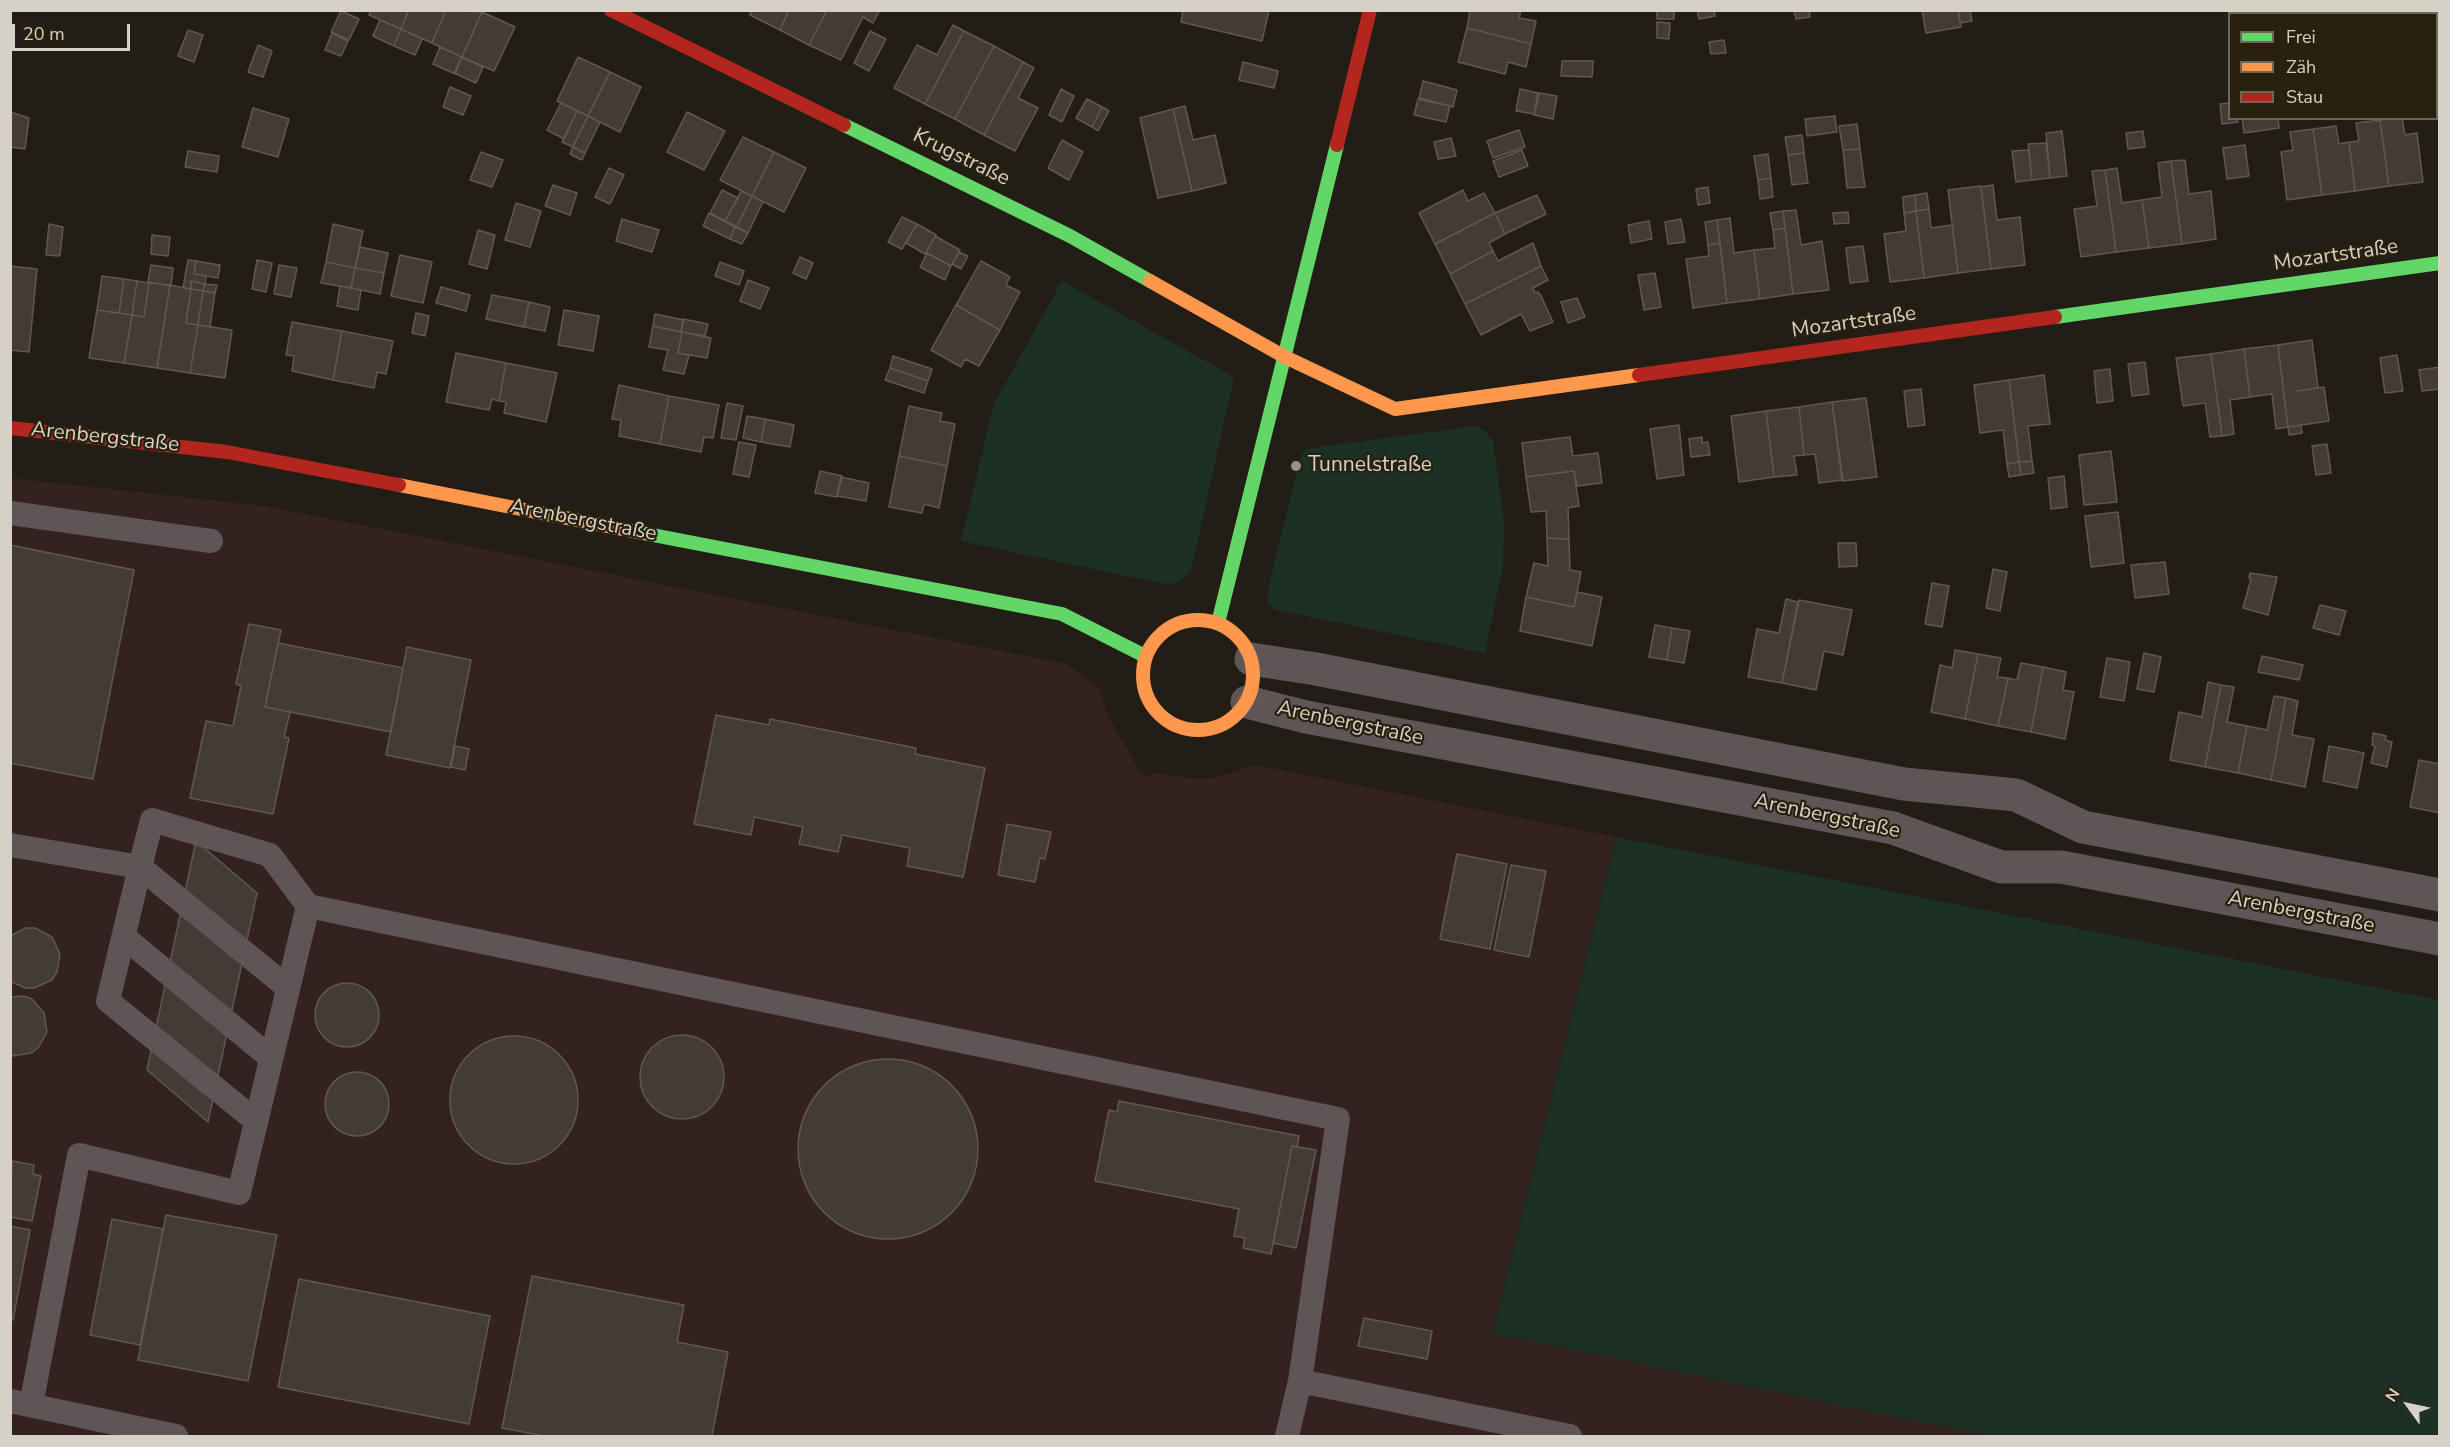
<!DOCTYPE html>
<meta charset="utf-8">
<style>
body{margin:0}
#map{position:relative;width:2450px;height:1447px;overflow:hidden;background:#231e15;font-family:"Nunito Sans",sans-serif}
canvas{display:block}
.frame{position:absolute;inset:0;border:12px solid #d6d1c6;pointer-events:none}
.legend{position:absolute;left:2228px;top:12px;width:210px;height:108px;box-sizing:border-box;background:#29200f;border:2px solid #6e6758;margin:0;padding:8px 10px;list-style:none;font-size:18px;color:#d6d1c6}
.legend li{display:flex;align-items:center;gap:12px;height:30px}
.legend b{width:30px;border:2px solid #6e6758}
.north{position:absolute;left:2378px;top:1375px;width:60px;height:60px;-webkit-text-stroke:4px #29200f;paint-order:stroke;rotate:303deg;font-size:16px;font-weight:700;line-height:24px;text-align:center;color:#d6d1c6}
.north::after{content:'';display:block;margin:auto;width:21px;height:27px;background:#d6d1c6;clip-path:polygon(50% 0,100% 100%,50% 72%,0 100%)}
.scale{position:absolute;left:12px;top:24px;width:118px;height:27px;box-sizing:border-box;border:3px solid #d6d1c6;border-top:0;padding-left:8px;font-size:18px;line-height:21px;white-space:nowrap;color:#d6d1c6;-webkit-text-stroke:4px #29200f;paint-order:stroke}
</style>
<div id="map">
<canvas width="2450" height="1447"></canvas>
<div class="frame"></div>
<ul class="legend">
<li><b style="height:8px;background:#63d668"></b>Frei</li>
<li><b style="height:8px;background:#ff974d"></b>Zäh</li>
<li><b style="height:8px;background:#b3261e"></b>Stau</li>
</ul>
<div class="north">N</div>
<div class="scale">20 m</div>
</div>
<script>
const ctx = document.querySelector('canvas').getContext('2d');
ctx.lineJoin = 'round';
function fill(path, color) {
  ctx.fillStyle = color;
  ctx.fill(path, 'evenodd');
}
function shape(rows) {
  const path = new Path2D();
  for (const r of rows) {
    if (r.length === 3) {
      path.moveTo(r[0] + r[2], r[1]);
      path.arc(r[0], r[1], r[2], 0, 2 * Math.PI);
      continue;
    }
    path.moveTo(r[0], r[1]);
    for (let i = 2; i < r.length; i += 2) path.lineTo(r[i], r[i + 1]);
  }
  return path;
}
function stroke(path, color, width, dash) {
  ctx.strokeStyle = color;
  ctx.lineWidth = width;
  ctx.lineCap = dash ? 'butt' : 'round';
  ctx.setLineDash(dash || []);
  ctx.stroke(path);
}
function drawText(font, color, halo, rows, align = 'center') {
  ctx.font = font + ' "Nunito Sans",sans-serif';
  ctx.lineWidth = 4.5;
  ctx.setLineDash([]);
  ctx.textBaseline = 'middle';
  ctx.strokeStyle = halo;
  ctx.fillStyle = color;
  for (const [text, x, y, turn = 0] of rows) {
    ctx.save();
    ctx.translate(x, y);
    ctx.rotate((+turn || 0) * Math.PI / 180);
    ctx.textAlign = isNaN(turn) ? turn : align;
    if (halo) ctx.strokeText(text, 0, 0);
    ctx.fillText(text, 0, 0);
    ctx.restore();
  }
}
fill(shape([
 [11,478,265,506,1067,664,1099,688,1109,717,1138,769,1145,776,1156,773,1195,779,1213,778,1252,766,1261,766,1616,837,1492,1333,1989,1436,11,1436]
]), '#33221f');
fill(shape([
 [1062,281,1234,377,1194,558,1190,571,1185,578,1177,582,1169,584,1145,580,961,541,994,404],
 [1475,426,1486,431,1493,441,1504,522,1503,565,1485,653,1273,609,1268,602,1267,595,1300,457,1306,449],
 [1616,837,2439,1000,2439,1436,1989,1436,1492,1333]
]), '#1d3024');
const building = shape([
 [371,10,409,10,401,29,369,15,371,10],
 [409,10,446,10,432,43,401,29,409,10],
 [446,10,482,12,462,57,432,43,446,10],
 [752,10,789,10,780,30,750,15,752,10],
 [789,10,827,10,809,45,780,30,789,10],
 [827,10,880,10,873,23,863,17,841,60,809,45,827,10],
 [1183,10,1269,10,1262,41,1181,22,1183,10],
 [1470,10,1521,10,1519,18,1536,21,1531,44,1467,28,1470,10],
 [1657,10,1674,10,1674,19,1657,19,1657,10],
 [1697,10,1714,10,1715,16,1699,19,1697,10],
 [1794,10,1809,10,1810,17,1796,19,1794,10],
 [1922,10,1958,10,1961,27,1926,33,1922,10],
 [1958,10,1970,10,1972,21,1960,23,1958,10],
 [341,11,359,19,349,40,331,32,341,11],
 [482,12,515,27,494,71,462,57,482,12],
 [380,20,401,29,394,46,373,36,380,20],
 [1657,22,1670,23,1669,39,1657,38,1657,22],
 [953,25,964,31,925,104,894,88,917,45,937,55,953,25],
 [1467,28,1531,44,1526,67,1508,62,1505,74,1458,62,1467,28],
 [401,29,422,39,415,55,394,46,401,29],
 [188,30,203,35,194,62,178,56,188,30],
 [870,31,886,39,869,71,854,63,870,31],
 [964,31,994,46,955,119,925,104,964,31],
 [332,33,348,41,341,56,325,50,332,33],
 [1724,40,1726,53,1711,54,1709,42,1724,40],
 [258,45,272,51,263,77,248,72,258,45],
 [994,46,1023,62,984,135,955,119,994,46],
 [440,47,462,57,455,74,433,64,440,47],
 [462,57,483,67,476,83,454,73,462,57],
 [578,57,610,72,588,116,557,101,578,57],
 [1562,61,1593,61,1592,77,1561,76,1562,61],
 [1023,62,1034,68,1018,98,1038,108,1015,151,984,135,1023,62],
 [1243,62,1278,71,1274,88,1239,80,1243,62],
 [2436,63,2439,63,2440,69,2440,94,2436,95,2436,63],
 [610,72,641,87,620,132,588,116,610,72],
 [1423,81,1457,90,1453,107,1419,98,1423,81],
 [450,87,471,96,463,115,443,107,450,87],
 [1061,89,1074,96,1062,122,1049,115,1061,89],
 [1520,89,1538,93,1534,114,1516,111,1520,89],
 [1539,93,1557,96,1553,119,1534,115,1539,93],
 [1087,99,1102,107,1092,127,1076,118,1087,99],
 [1418,99,1450,106,1446,122,1414,115,1418,99],
 [561,103,577,111,564,139,547,130,561,103],
 [2230,103,2230,118,2237,118,2238,122,2222,124,2220,104,2230,103],
 [1185,106,1193,140,1215,135,1226,183,1192,191,1173,109,1185,106],
 [1102,107,1109,111,1098,131,1092,127,1102,107],
 [253,108,289,119,278,157,242,147,253,108],
 [1173,109,1192,191,1158,198,1140,118,1173,109],
 [577,111,588,116,573,147,562,142,577,111],
 [10,112,29,118,25,149,10,147,10,112],
 [687,112,725,131,704,170,667,152,687,112],
 [588,116,600,122,585,153,573,147,588,116],
 [1835,116,1837,132,1807,136,1805,119,1835,116],
 [2242,118,2278,118,2279,128,2244,133,2242,118],
 [2391,118,2402,118,2405,135,2417,133,2423,182,2389,186,2380,120,2391,118],
 [2380,120,2389,186,2355,191,2349,142,2359,141,2356,123,2380,120],
 [1857,124,1860,149,1843,150,1839,126,1857,124],
 [2336,126,2339,144,2349,142,2355,191,2322,195,2313,129,2336,126],
 [2313,129,2322,195,2287,200,2281,152,2293,150,2290,132,2313,129],
 [1519,130,1525,147,1493,158,1487,141,1519,130],
 [2062,131,2067,176,2050,178,2046,133,2062,131],
 [2143,131,2145,147,2128,149,2126,133,2143,131],
 [1802,135,1804,153,1788,155,1785,137,1802,135],
 [743,137,774,152,752,196,720,180,743,137],
 [1451,138,1456,156,1438,159,1434,142,1451,138],
 [1062,140,1083,152,1069,180,1048,168,1062,140],
 [2046,143,2050,178,2032,180,2028,144,2046,143],
 [2245,145,2249,176,2227,179,2223,148,2245,145],
 [573,147,585,153,582,160,570,154,573,147],
 [1860,149,1865,187,1847,188,1843,150,1860,149],
 [1522,150,1528,166,1499,177,1493,161,1522,150],
 [2029,150,2032,180,2016,182,2012,151,2029,150],
 [188,151,219,156,217,172,185,167,188,151],
 [481,152,503,160,492,187,470,180,481,152],
 [774,152,806,168,784,212,752,196,774,152],
 [1804,153,1808,183,1792,185,1788,155,1804,153],
 [1768,154,1771,178,1758,180,1754,156,1768,154],
 [2185,160,2189,194,2211,191,2216,239,2182,244,2171,161,2185,160],
 [2171,161,2182,244,2149,248,2142,200,2162,197,2158,163,2171,161],
 [609,168,624,175,610,204,595,197,609,168],
 [2117,168,2122,203,2142,200,2149,248,2116,252,2105,170,2117,168],
 [2105,170,2116,252,2081,257,2074,209,2097,206,2092,171,2105,170],
 [1771,178,1773,197,1760,199,1758,180,1771,178],
 [553,185,577,193,570,215,545,206,553,185],
 [1993,185,1997,220,2020,217,2025,265,1991,269,1981,187,1993,185],
 [1981,186,1991,269,1958,273,1948,190,1981,186],
 [1708,187,1710,203,1698,205,1696,189,1708,187],
 [722,190,738,198,725,221,710,213,722,190],
 [1463,190,1468,201,1484,193,1495,213,1435,244,1419,213,1463,190],
 [741,191,752,196,737,227,725,221,741,191],
 [1927,193,1929,209,1916,211,1915,195,1927,193],
 [1537,195,1546,214,1505,234,1495,213,1537,195],
 [1915,195,1916,211,1904,213,1903,197,1915,195],
 [752,196,763,202,748,233,737,227,752,196],
 [516,203,541,211,530,247,505,240,516,203],
 [1929,209,1931,228,1952,225,1958,273,1924,278,1916,211,1929,209],
 [1796,210,1801,245,1822,241,1829,290,1793,294,1783,211,1796,210],
 [1783,211,1785,228,1773,230,1770,213,1783,211],
 [1916,211,1924,278,1890,282,1884,234,1906,231,1904,213,1916,211],
 [1848,212,1849,223,1834,224,1833,213,1848,212],
 [709,213,735,227,730,239,703,226,709,213],
 [1495,213,1505,234,1489,243,1493,251,1450,274,1435,244,1495,213],
 [902,217,917,224,902,249,888,242,902,217],
 [1730,218,1734,253,1754,250,1760,299,1727,303,1717,220,1730,218],
 [622,219,659,230,652,252,616,241,622,219],
 [1681,219,1685,242,1668,244,1665,222,1681,219],
 [1717,220,1720,243,1708,245,1705,222,1717,220],
 [1649,221,1652,239,1631,243,1628,225,1649,221],
 [49,224,63,227,60,256,46,255,49,224],
 [333,224,363,231,355,268,326,262,333,224],
 [917,224,936,235,925,254,906,243,917,224],
 [735,227,748,233,742,244,730,239,735,227],
 [1785,228,1793,294,1760,299,1754,250,1775,248,1773,230,1785,228],
 [478,230,495,235,487,269,469,264,478,230],
 [152,235,170,237,168,256,151,254,152,235],
 [935,236,960,250,951,266,926,253,935,236],
 [1533,243,1541,266,1465,304,1450,274,1493,251,1498,261,1533,243],
 [1720,243,1727,303,1693,308,1686,259,1709,256,1708,245,1720,243],
 [1863,246,1868,281,1850,283,1846,248,1863,246],
 [360,247,388,253,384,273,355,268,360,247],
 [959,252,968,256,961,269,952,264,959,252],
 [927,253,951,266,945,280,920,267,927,253],
 [400,255,432,262,423,303,391,296,400,255],
 [800,257,813,263,806,279,793,273,800,257],
 [188,260,196,261,194,274,206,276,205,284,191,281,191,289,183,288,188,260],
 [257,260,272,263,266,292,252,289,257,260],
 [196,261,220,265,218,278,194,274,196,261],
 [981,261,1010,277,1006,285,1020,292,1000,330,956,305,981,261],
 [326,262,355,268,351,288,321,283,326,262],
 [720,262,744,271,739,285,715,276,720,262],
 [151,265,173,268,171,286,148,282,151,265],
 [279,265,297,268,291,297,274,294,279,265],
 [10,266,37,269,29,352,10,350,10,266],
 [1541,266,1548,280,1533,288,1535,293,1538,292,1541,296,1553,322,1530,331,1521,314,1481,335,1465,304,1541,266],
 [355,268,384,273,380,294,351,288,355,268],
 [1655,273,1661,307,1644,310,1638,275,1655,273],
 [102,276,124,279,119,313,97,310,102,276],
 [124,279,137,281,132,315,119,313,124,279],
 [748,280,769,288,760,309,740,301,748,280],
 [137,281,149,283,144,317,132,315,137,281],
 [191,281,205,284,203,291,191,289,191,281],
 [149,283,170,285,157,368,124,363,132,315,144,317,149,283],
 [205,284,217,285,215,293,203,291,205,284],
 [170,285,191,289,186,323,198,325,190,373,157,368,170,285],
 [340,286,361,290,358,310,337,306,340,286],
 [441,287,470,295,466,311,436,303,441,287],
 [191,289,203,291,198,325,186,323,191,289],
 [203,291,215,293,210,327,198,325,203,291],
 [492,295,529,302,524,327,486,319,492,295],
 [1577,298,1585,317,1568,323,1561,302,1577,298],
 [529,302,550,307,545,331,524,327,529,302],
 [956,305,1000,330,979,366,965,359,961,367,931,350,956,305],
 [97,310,132,315,124,363,89,358,97,310],
 [564,310,599,316,593,351,558,345,564,310],
 [416,313,429,316,425,336,412,333,416,313],
 [655,314,684,320,681,332,653,326,655,314],
 [683,319,708,324,705,336,681,332,683,319],
 [292,322,342,331,333,380,292,371,294,356,286,355,292,322],
 [198,325,232,330,225,378,190,373,198,325],
 [653,326,682,332,678,353,689,355,684,374,663,370,668,350,649,347,653,326],
 [342,331,393,341,386,374,377,372,374,388,333,380,342,331],
 [682,332,711,338,707,358,678,353,682,332],
 [2312,340,2318,388,2297,391,2324,387,2329,421,2288,427,2278,345,2312,340],
 [2278,345,2288,427,2276,429,2272,394,2250,397,2244,349,2278,345],
 [2244,349,2250,397,2230,400,2234,434,2222,436,2211,354,2244,349],
 [456,353,506,363,499,401,492,399,489,410,446,402,456,353],
 [2211,354,2222,436,2210,437,2205,403,2183,406,2176,358,2211,354],
 [2397,355,2403,391,2385,393,2380,358,2397,355],
 [893,356,932,369,928,381,890,368,893,356],
 [2145,362,2149,394,2132,396,2128,364,2145,362],
 [506,363,557,373,546,422,504,413,506,402,499,401,506,363],
 [2440,367,2440,389,2422,391,2419,370,2440,367],
 [890,368,928,381,924,393,885,380,890,368],
 [2110,369,2113,401,2097,403,2094,371,2110,369],
 [2044,375,2050,424,2028,426,2032,461,2019,462,2009,380,2044,375],
 [2009,380,2019,462,2007,464,2003,430,1980,433,1974,385,2009,380],
 [619,385,669,396,660,444,619,436,621,420,612,419,619,385],
 [1921,389,1925,425,1908,427,1904,391,1921,389],
 [669,396,719,405,713,438,704,437,701,452,660,444,669,396],
 [1866,398,1877,477,1843,481,1832,402,1866,398],
 [1832,402,1842,480,1819,483,1815,454,1804,455,1799,407,1832,402],
 [727,403,743,406,736,440,721,438,727,403],
 [909,406,942,413,940,421,955,424,947,466,899,456,909,406],
 [1799,407,1804,455,1794,456,1797,475,1774,477,1766,411,1799,407],
 [1766,411,1774,477,1739,482,1731,416,1766,411],
 [747,416,765,419,761,442,743,438,747,416],
 [765,419,794,425,790,447,761,442,765,419],
 [1679,425,1684,475,1657,479,1650,429,1679,425],
 [2301,425,2302,433,2289,435,2288,427,2301,425],
 [1570,437,1573,456,1598,453,1602,483,1577,486,1574,471,1526,477,1522,443,1570,437],
 [1702,437,1702,443,1708,442,1710,455,1691,457,1689,439,1702,437],
 [739,442,756,445,749,477,733,474,739,442],
 [2327,444,2331,473,2316,475,2312,446,2327,444],
 [2111,451,2117,502,2084,505,2079,455,2111,451],
 [899,456,947,466,939,508,924,504,922,513,889,507,899,456],
 [2032,461,2034,473,2021,475,2019,462,2032,461],
 [2019,462,2021,475,2009,477,2007,464,2019,462],
 [820,471,842,476,837,497,815,493,820,471],
 [1574,471,1579,506,1568,508,1569,539,1547,538,1546,511,1531,512,1526,477,1574,471],
 [2064,476,2067,507,2051,509,2048,478,2064,476],
 [841,477,869,483,866,501,837,496,841,477],
 [2118,512,2124,563,2091,567,2085,516,2118,512],
 [1547,538,1569,539,1570,570,1581,572,1574,607,1526,597,1534,563,1548,566,1547,538],
 [1838,543,1856,543,1857,566,1839,567,1838,543],
 [10,545,134,570,93,779,10,763,10,545],
 [2165,562,2169,594,2135,598,2131,565,2165,562],
 [1993,569,2007,572,2000,611,1986,608,1993,569],
 [2250,573,2277,577,2268,615,2243,608,2251,579,2249,578,2250,573],
 [1932,583,1949,586,1942,627,1925,624,1932,583],
 [1577,592,1602,597,1592,646,1520,631,1526,597,1574,607,1577,592],
 [1786,599,1798,602,1782,683,1748,677,1757,629,1779,633,1786,599],
 [1799,600,1852,610,1843,655,1824,651,1816,690,1782,683,1799,600],
 [2320,605,2346,611,2339,635,2313,628,2320,605],
 [249,624,281,630,265,707,290,712,284,737,289,738,273,814,190,798,206,721,233,726,241,686,236,684,249,624],
 [1655,625,1672,628,1667,660,1649,657,1655,625],
 [1672,628,1690,631,1684,663,1667,660,1672,628],
 [278,643,403,668,391,732,265,707,278,643],
 [407,647,471,660,450,768,386,755,407,647],
 [1955,650,1978,654,1965,719,1931,712,1940,665,1952,668,1955,650],
 [2144,653,2161,657,2154,692,2137,689,2144,653],
 [1978,654,2001,658,1997,677,2008,678,1998,726,1965,719,1978,654],
 [2262,656,2303,665,2299,680,2258,672,2262,656],
 [2107,658,2130,662,2124,701,2100,697,2107,658],
 [2021,663,2043,667,2031,732,1998,726,2008,678,2017,680,2021,663],
 [2043,667,2066,672,2063,690,2074,692,2065,739,2031,732,2043,667],
 [2208,682,2221,685,2205,767,2170,760,2179,712,2202,717,2208,682],
 [2221,685,2234,687,2227,722,2247,726,2238,773,2205,767,2221,685],
 [2274,696,2286,698,2271,780,2238,773,2247,726,2267,730,2274,696],
 [2286,698,2298,701,2292,735,2314,739,2305,787,2271,780,2286,698],
 [716,715,769,725,770,719,916,748,915,754,985,768,963,877,907,866,910,848,842,835,838,852,799,844,803,827,754,817,751,835,694,824,716,715],
 [2373,733,2386,736,2385,740,2392,742,2387,767,2371,763,2375,746,2372,745,2373,733],
 [455,746,469,749,465,770,451,767,455,746],
 [2329,746,2364,753,2357,788,2323,781,2329,746],
 [2419,760,2440,764,2440,813,2410,807,2419,760],
 [1007,824,1051,832,1045,859,1040,858,1035,882,998,875,1007,824],
 [196,841,257,893,208,1122,147,1070,196,841],
 [1457,854,1507,864,1490,949,1440,939,1457,854],
 [1511,865,1546,871,1529,957,1494,950,1511,865],
 [26,928,35,928,52,937,60,954,57,972,52,980,34,988,25,988,10,981,10,936,26,928],
 [347,1015,32],
 [23,996,32,999,44,1013,47,1032,38,1048,31,1053,12,1056,10,1055,10,997,23,996],
 [682,1077,42],
 [514,1100,64],
 [888,1149,90],
 [357,1104,32],
 [1119,1101,1299,1136,1297,1147,1292,1146,1271,1254,1243,1248,1245,1238,1234,1236,1239,1209,1095,1181,1109,1110,1117,1112,1119,1101],
 [1292,1146,1316,1150,1296,1248,1273,1243,1292,1146],
 [12,1161,34,1165,33,1174,41,1176,32,1221,10,1217,12,1161],
 [166,1215,277,1235,248,1381,138,1360,166,1215],
 [112,1219,163,1229,140,1345,90,1335,112,1219],
 [10,1226,30,1230,13,1320,10,1320,10,1226],
 [532,1276,684,1305,677,1342,728,1352,712,1436,544,1436,502,1428,532,1276],
 [299,1279,490,1316,469,1424,278,1387,299,1279],
 [1364,1318,1432,1331,1427,1359,1358,1346,1364,1318]
]);
fill(building, '#423c35');
stroke(building, '#5f5952', 1.5);
stroke(shape([
 [10,513,211,541],
 [10,845,140,867,152,820,270,855,308,906],
 [124,937,271,1058],
 [256,1121,108,1001,140,867,288,988],
 [1300,1381,1570,1436],
 [10,1401,176,1436],
 [31,1405,79,1155,239,1193,308,906,1338,1119,1300,1381,1287,1436]
]), '#5f5556', 24);
stroke(shape([
 [1251,659,1316,669,1904,784,2016,795,2083,827,2440,895],
 [1247,702,1306,717,1893,828,2001,867,2061,867,2440,939]
]), '#5f5556', 33);
stroke(shape([
 [844,125,1070,236,1150,281],
 [2055,317,2440,263],
 [632,531,1062,614,1145,656],
 [1218,623,1337,145]
]), '#63d668', 14);
stroke(shape([
 [1150,281,1285,357,1395,409,1639,375],
 [399,485,632,531],
 [1198,675,55]
]), '#ff974d', 14);
stroke(shape([
 [611,10,844,125],
 [1337,145,1370,10],
 [1639,375,2055,317],
 [10,428,227,452,399,485]
]), '#b3261e', 14);
for (const [x, y, r, color] of [
 [1296,466,6,"#979288"]
]) {
  const dot = new Path2D();
  dot.arc(x, y, r, 0, 2 * Math.PI);
  ctx.fillStyle = color;
  ctx.fill(dot);
  stroke(dot, '#29200f', 2);
}
drawText('21px', '#d6d1c6', '#29200f', [
 ["Krugstraße",961,158,26],
 ["Mozartstraße",2336,256,-8],
 ["Mozartstraße",1854,323,-8],
 ["Arenbergstraße",105,438,6],
 ["Arenbergstraße",583,521,11],
 ["Arenbergstraße",1350,724,12],
 ["Arenbergstraße",1827,817,12],
 ["Arenbergstraße",2301,913,11]
]);
drawText('21px', '#d6d1c6', '#29200f', [
 ["Tunnelstraße",1308,466]
], 'left');
</script>
